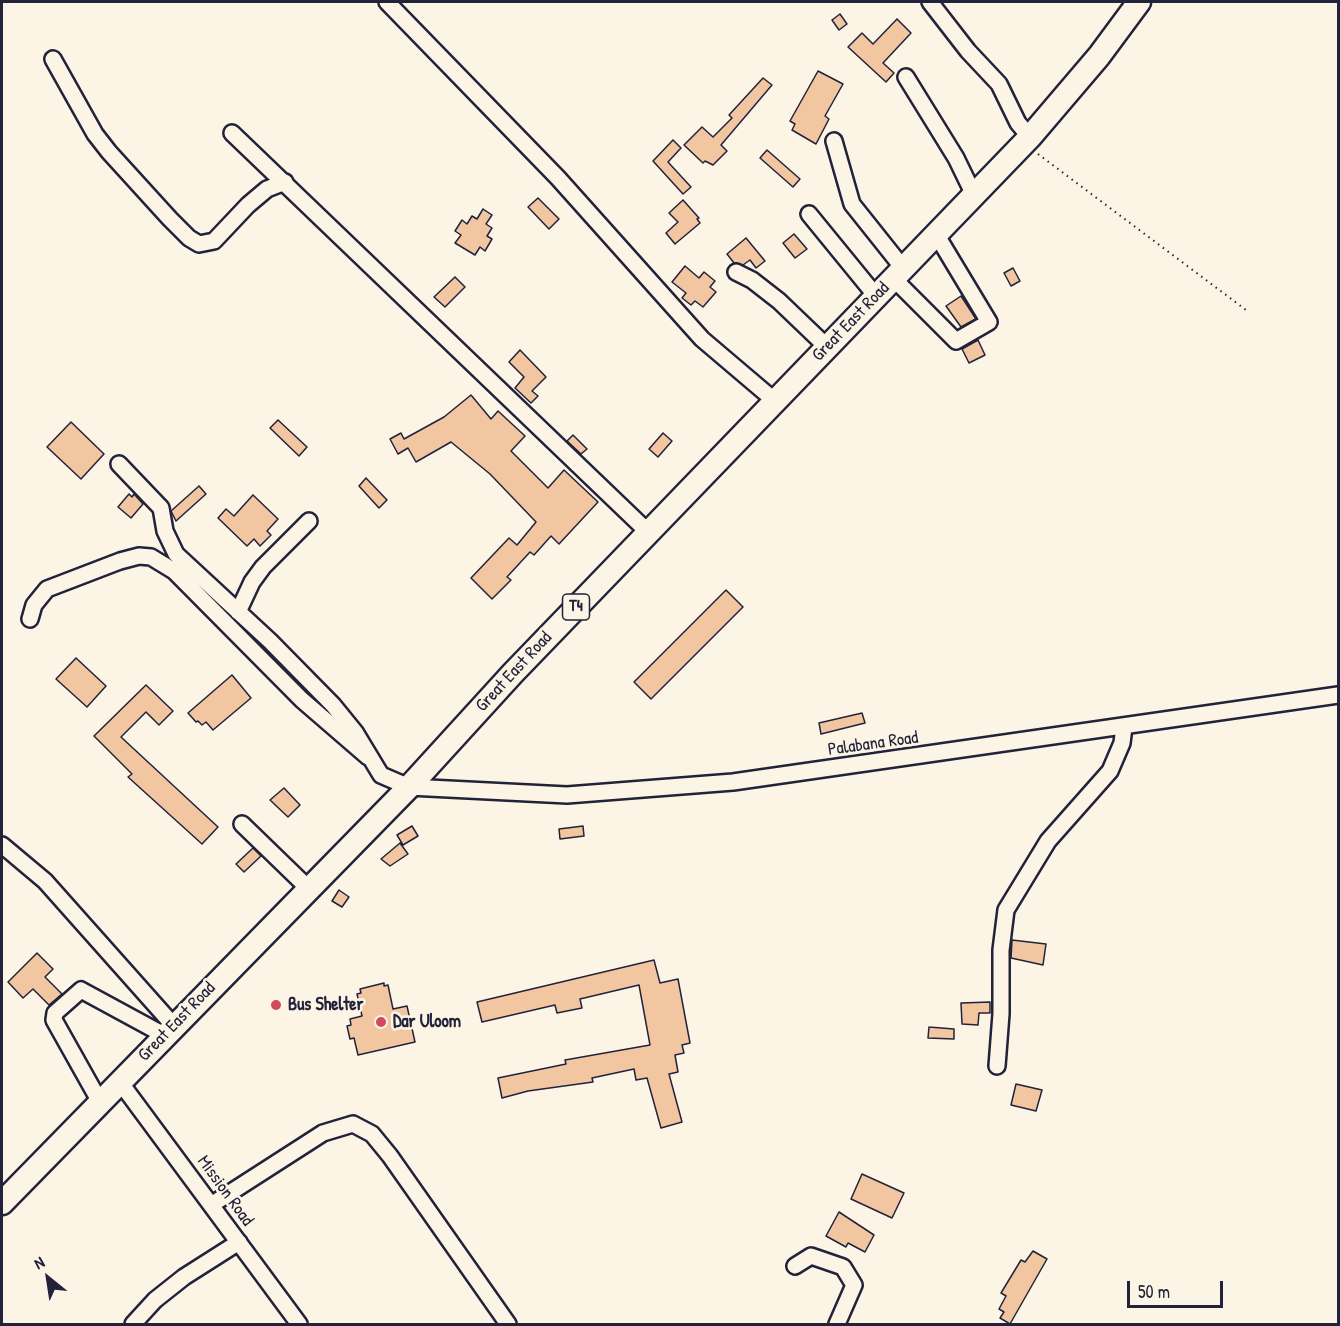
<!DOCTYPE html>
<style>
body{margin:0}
#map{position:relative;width:1340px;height:1326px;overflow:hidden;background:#fcf5e5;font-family:"Patrick Hand",sans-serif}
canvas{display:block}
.frame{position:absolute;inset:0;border:3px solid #22223b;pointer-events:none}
.north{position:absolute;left:18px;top:1248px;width:60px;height:60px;-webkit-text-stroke:4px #fcf5e5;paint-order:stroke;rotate:330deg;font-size:16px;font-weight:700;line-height:24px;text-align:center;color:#22223b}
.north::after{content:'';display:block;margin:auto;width:21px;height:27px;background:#22223b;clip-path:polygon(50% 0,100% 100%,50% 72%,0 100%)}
.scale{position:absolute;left:1127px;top:1281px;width:96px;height:27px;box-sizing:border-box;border:3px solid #22223b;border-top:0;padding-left:8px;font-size:18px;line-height:21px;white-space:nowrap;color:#22223b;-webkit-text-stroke:4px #fcf5e5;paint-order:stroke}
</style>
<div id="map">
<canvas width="1340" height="1326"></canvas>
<div class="frame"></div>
<div class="north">N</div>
<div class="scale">50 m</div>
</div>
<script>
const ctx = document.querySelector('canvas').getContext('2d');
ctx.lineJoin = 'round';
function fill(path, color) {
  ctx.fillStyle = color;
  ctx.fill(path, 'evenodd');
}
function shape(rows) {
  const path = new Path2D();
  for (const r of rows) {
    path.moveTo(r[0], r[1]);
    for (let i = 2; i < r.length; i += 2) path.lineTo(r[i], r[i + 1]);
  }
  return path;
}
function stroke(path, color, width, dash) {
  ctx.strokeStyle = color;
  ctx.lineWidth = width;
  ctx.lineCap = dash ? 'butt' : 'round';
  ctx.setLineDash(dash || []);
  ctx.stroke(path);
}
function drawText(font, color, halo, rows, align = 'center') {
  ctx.font = font + ' "Patrick Hand",sans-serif';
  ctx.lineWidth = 5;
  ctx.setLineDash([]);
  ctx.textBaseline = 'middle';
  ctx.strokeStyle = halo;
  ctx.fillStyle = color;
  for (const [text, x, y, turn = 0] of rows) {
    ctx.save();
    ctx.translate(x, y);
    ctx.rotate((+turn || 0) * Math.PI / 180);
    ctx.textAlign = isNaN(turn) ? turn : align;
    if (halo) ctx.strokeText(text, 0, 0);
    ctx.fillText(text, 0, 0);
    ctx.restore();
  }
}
const building = shape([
 [840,14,847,24,839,30,832,20,840,14],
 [897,19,911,33,883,63,894,73,886,82,848,47,862,33,873,44,897,19],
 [818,71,843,84,825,116,829,119,816,144,792,130,795,124,790,121,818,71],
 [763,78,772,85,721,145,727,151,713,165,705,161,703,163,684,145,702,127,713,137,732,118,729,115,763,78],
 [673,140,681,148,668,162,691,187,683,194,653,161,673,140],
 [767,150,800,179,793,187,760,158,767,150],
 [538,198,559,219,549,229,528,207,538,198],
 [683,200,699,218,697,219,700,223,675,244,666,233,678,222,669,213,683,200],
 [483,209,492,215,486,224,492,228,487,236,492,239,485,251,480,247,475,255,455,243,461,235,455,231,462,220,467,224,472,216,477,219,483,209],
 [794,234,807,249,795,258,783,243,794,234],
 [746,238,765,261,756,268,750,260,743,265,734,263,727,254,746,238],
 [685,266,699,278,704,272,715,281,710,287,716,292,703,307,695,301,691,305,682,298,686,293,672,282,685,266],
 [1013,268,1020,281,1011,286,1004,273,1013,268],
 [455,277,465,287,445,307,434,297,455,277],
 [961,296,976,319,961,327,946,306,961,296],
 [978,340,985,355,969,363,962,349,978,340],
 [520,350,546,377,532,391,538,396,531,403,515,388,524,377,509,362,520,350],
 [471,395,491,419,498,411,525,436,511,451,548,488,564,470,598,502,559,544,551,536,534,555,530,552,507,577,511,580,492,599,471,578,509,538,517,545,536,522,490,474,451,442,416,462,408,448,398,454,390,439,401,433,404,439,444,417,471,395],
 [278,420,307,447,299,456,270,428,278,420],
 [71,422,104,454,81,479,47,447,71,422],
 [663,433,672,441,658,457,649,449,663,433],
 [573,435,587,449,581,454,567,441,573,435],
 [366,478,387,500,379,508,359,486,366,478],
 [199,486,206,494,176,521,171,511,199,486],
 [129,494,132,497,134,494,143,504,131,518,118,507,129,494],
 [253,495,278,519,267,531,271,535,260,546,254,539,247,546,218,518,226,509,234,516,253,495],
 [726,590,743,607,651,699,634,682,726,590],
 [76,658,106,686,87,707,56,679,76,658],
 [232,675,251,698,213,730,206,722,202,725,198,721,196,722,188,713,232,675],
 [146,685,173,711,159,725,146,712,121,737,218,827,202,844,128,777,132,774,94,736,146,685],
 [862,713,865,723,821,734,819,723,862,713],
 [284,788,300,805,288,817,270,800,284,788],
 [412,826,418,836,403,845,397,835,412,826],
 [583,826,584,836,560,839,559,829,583,826],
 [400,843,408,854,390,866,381,859,400,843],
 [253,848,261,856,244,872,236,864,253,848],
 [339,890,349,897,342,907,332,901,339,890],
 [1012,940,1046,944,1043,965,1011,958,1012,940],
 [37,953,53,969,45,977,62,994,49,1005,33,989,23,998,8,982,37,953],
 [654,960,660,983,678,979,690,1043,682,1045,684,1053,675,1055,678,1072,669,1074,682,1122,661,1128,647,1078,636,1080,634,1069,592,1078,593,1082,528,1091,502,1098,498,1078,566,1064,565,1060,650,1045,639,985,580,999,582,1008,557,1013,555,1005,482,1022,477,1002,654,960],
 [384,983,384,986,388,985,393,1009,407,1006,415,1042,358,1055,354,1038,350,1039,347,1026,351,1025,350,1019,362,1016,357,994,361,993,360,989,384,983],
 [990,1002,990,1013,979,1013,978,1025,962,1024,961,1003,990,1002],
 [929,1027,954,1029,954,1039,928,1038,929,1027],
 [1016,1084,1042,1090,1036,1111,1011,1105,1016,1084],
 [862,1174,904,1193,892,1218,851,1199,862,1174],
 [839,1212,874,1235,865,1252,848,1243,846,1247,826,1236,839,1212],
 [1033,1251,1047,1259,1010,1324,1000,1318,1004,1312,999,1309,1006,1296,1001,1293,1021,1260,1025,1262,1033,1251]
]);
fill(building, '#f1c6a1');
stroke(building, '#22223b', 1.5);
const minor = shape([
 [387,2,558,178,702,339,775,401],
 [930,2,968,51,999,84,1018,123,1030,137],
 [53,59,95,134,109,152,170,219,189,238,199,244,214,241,248,205,267,189,285,182],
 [906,77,956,158,974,195],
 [232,133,648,532],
 [834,141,852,204,903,268],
 [809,214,876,296],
 [736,272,752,280,779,301,827,347],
 [893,278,956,341,989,322,936,234],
 [119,464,161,508,165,531,176,554,270,641,333,705,355,732,381,775,409,787,567,795,733,782,1338,695],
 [238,612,252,582,263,567,309,521],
 [30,619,34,605,47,589,120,561,139,556,151,557,174,571,302,700,368,757],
 [242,824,308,888],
 [2,845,45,881,174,1026],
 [997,1066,1001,1014,1001,950,1006,910,1048,841,1110,771,1122,743,1124,727],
 [120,1082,299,1324],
 [100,1102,54,1020,55,1013,81,990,164,1035],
 [211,1205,323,1133,353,1124,372,1134,390,1156,508,1324],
 [795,1266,811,1256,843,1267,854,1285,837,1324],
 [133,1324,155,1300,184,1277,239,1242]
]);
const highway = shape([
 [2,1203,409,787,513,673,1030,137,1099,56,1139,2]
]);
stroke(minor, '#22223b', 20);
stroke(highway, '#22223b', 27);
stroke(shape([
 [1038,154,1246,310]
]), '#22223b', 2, [1.5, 4.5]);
stroke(minor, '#fcf5e5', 15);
stroke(highway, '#fcf5e5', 22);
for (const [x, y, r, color] of [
 [276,1005,6,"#d1495b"],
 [381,1022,6,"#d1495b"]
]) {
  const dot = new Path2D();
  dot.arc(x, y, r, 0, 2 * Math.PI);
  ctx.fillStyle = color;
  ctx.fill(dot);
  stroke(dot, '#fcf5e5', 2);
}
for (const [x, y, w] of [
 [576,607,27]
]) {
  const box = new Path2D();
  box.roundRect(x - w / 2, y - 13, w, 26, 4.5);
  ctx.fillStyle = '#fcf5e5';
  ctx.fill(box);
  stroke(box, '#22223b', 1.5);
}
drawText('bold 16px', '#22223b', null, [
 ["T4",576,607]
]);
drawText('18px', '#22223b', '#fcf5e5', [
 ["Great East Road",851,322,-46],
 ["Great East Road",514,672,-47],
 ["Palabana Road",873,744,-8],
 ["Great East Road",177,1022,-46],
 ["Mission Road",225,1191,54]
]);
drawText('bold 18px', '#22223b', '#fcf5e5', [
 ["Bus Shelter",288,1005],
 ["Dar Uloom",393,1022]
], 'left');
</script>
